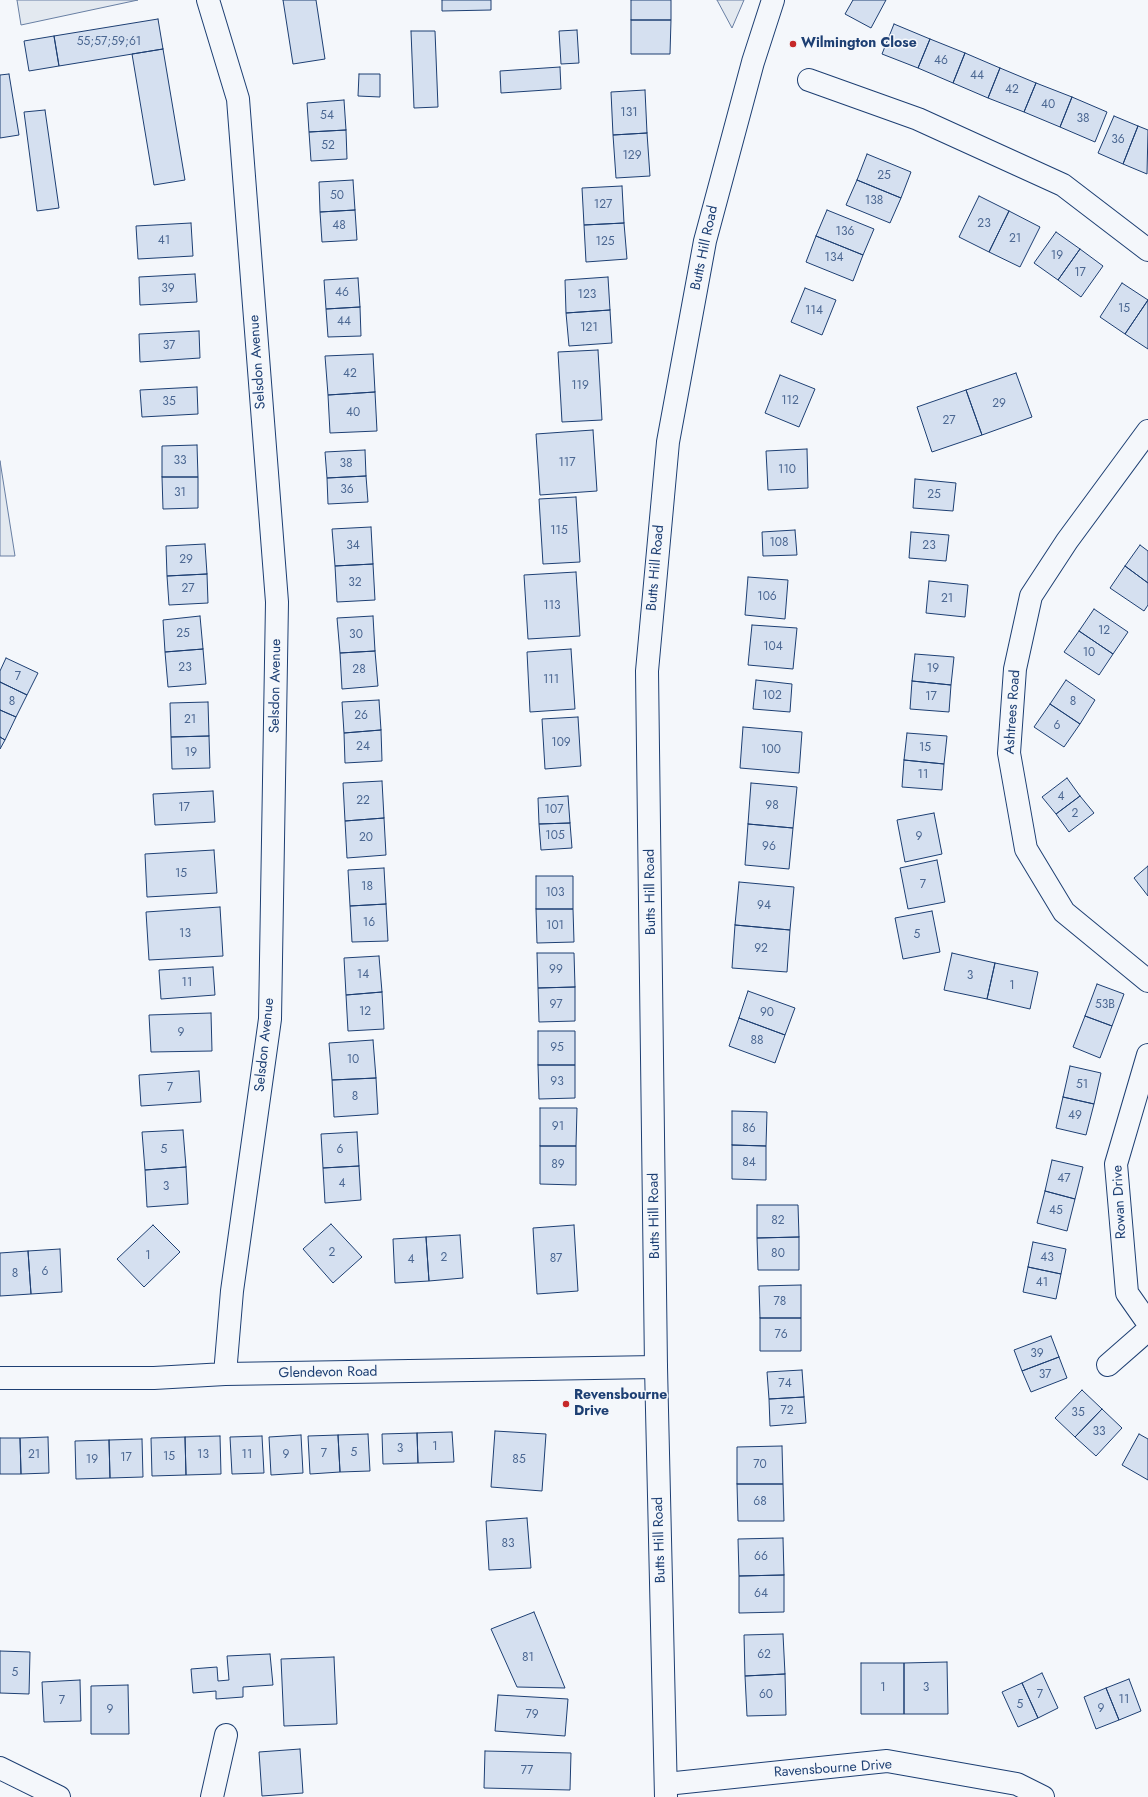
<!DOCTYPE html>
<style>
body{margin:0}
canvas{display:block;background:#f4f7fb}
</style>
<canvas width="1148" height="1797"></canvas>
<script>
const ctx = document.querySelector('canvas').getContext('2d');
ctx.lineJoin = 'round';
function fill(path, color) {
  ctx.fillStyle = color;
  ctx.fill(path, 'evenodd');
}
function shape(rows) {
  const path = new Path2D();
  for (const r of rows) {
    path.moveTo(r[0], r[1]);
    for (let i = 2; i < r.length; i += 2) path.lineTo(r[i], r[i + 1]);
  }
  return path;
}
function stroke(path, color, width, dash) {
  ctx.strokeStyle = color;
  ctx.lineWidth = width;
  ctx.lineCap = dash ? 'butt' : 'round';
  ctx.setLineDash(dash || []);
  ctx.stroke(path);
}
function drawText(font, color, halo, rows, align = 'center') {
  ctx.font = font + ' Jost,sans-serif';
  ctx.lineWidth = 3;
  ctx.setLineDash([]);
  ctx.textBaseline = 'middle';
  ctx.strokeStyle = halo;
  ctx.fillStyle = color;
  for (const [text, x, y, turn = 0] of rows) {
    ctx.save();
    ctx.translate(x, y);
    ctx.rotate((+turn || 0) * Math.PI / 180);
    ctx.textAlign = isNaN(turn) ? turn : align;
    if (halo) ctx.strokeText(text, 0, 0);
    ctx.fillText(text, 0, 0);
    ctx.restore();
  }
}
const green = shape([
 [17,0,138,0,21,25,17,0],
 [717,0,744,0,732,28,717,0],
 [0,461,15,556,0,556,0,461]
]);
fill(green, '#e3e9f0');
stroke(green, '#687fa3', 1);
const building = shape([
 [283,0,316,0,325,59,293,64,283,0],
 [442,0,491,0,491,10,442,11,442,0],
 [631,0,671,0,671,20,631,20,631,0],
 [853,0,886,0,871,28,845,14,853,0],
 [158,19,163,49,59,66,54,36,158,19],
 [631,20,671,20,670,54,631,54,631,20],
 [894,24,930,39,918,68,882,54,894,24],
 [577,30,579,63,561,64,559,31,577,30],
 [411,31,435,31,438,107,414,108,411,31],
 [54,36,59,66,29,71,24,41,54,36],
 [930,39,965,53,953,83,918,68,930,39],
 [163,49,185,180,154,185,132,54,163,49],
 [965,53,1000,68,988,98,953,83,965,53],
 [560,67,561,89,501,93,500,71,560,67],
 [1000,68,1036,83,1024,112,988,98,1000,68],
 [9,74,19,135,0,138,0,75,9,74],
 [359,74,380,74,380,97,358,96,359,74],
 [1036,83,1072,97,1060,127,1024,112,1036,83],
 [645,90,647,133,613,135,611,92,645,90],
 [1072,97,1107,112,1095,142,1060,127,1072,97],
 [344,100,346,130,309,132,307,103,344,100],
 [45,110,59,208,37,211,24,112,45,110],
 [1114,116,1138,126,1123,164,1098,153,1114,116],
 [1138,126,1148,130,1147,174,1123,164,1138,126],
 [346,130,347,159,311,161,309,132,346,130],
 [647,133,650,176,616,178,613,135,647,133],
 [867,154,911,172,901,198,857,180,867,154],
 [353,180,355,210,320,212,319,182,353,180],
 [857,180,901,198,890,223,846,205,857,180],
 [622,186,624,223,584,225,582,188,622,186],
 [979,196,1009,211,989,252,959,237,979,196],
 [355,210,357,240,322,242,320,212,355,210],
 [827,210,874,229,863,255,816,236,827,210],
 [1009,211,1040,227,1020,267,989,252,1009,211],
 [191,223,193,256,138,259,136,226,191,223],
 [624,223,627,259,586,262,584,225,624,223],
 [1056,232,1080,249,1058,280,1034,263,1056,232],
 [816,236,863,255,853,281,806,262,816,236],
 [1080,249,1103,266,1081,297,1058,280,1080,249],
 [195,274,197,302,140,305,139,277,195,274],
 [608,277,610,310,566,313,565,280,608,277],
 [358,278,360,307,326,309,324,280,358,278],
 [1122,283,1148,300,1125,334,1100,317,1122,283],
 [805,288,836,300,822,335,791,322,805,288],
 [1148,300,1148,349,1125,334,1148,300],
 [360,307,361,336,328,337,326,309,360,307],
 [610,310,612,343,569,346,566,313,610,310],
 [199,331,200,358,140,362,139,334,199,331],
 [598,350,602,420,562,422,558,352,598,350],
 [373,354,375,392,328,395,325,356,373,354],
 [1016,373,1032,417,982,435,966,390,1016,373],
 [780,375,815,389,799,427,765,413,780,375],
 [197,387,198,414,142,417,140,390,197,387],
 [966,390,982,435,932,452,917,407,966,390],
 [375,392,377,431,330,433,328,395,375,392],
 [593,430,597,491,540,495,536,434,593,430],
 [197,445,198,477,162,477,162,446,197,445],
 [807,449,808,488,768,490,766,451,807,449],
 [365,450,366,476,327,478,325,452,365,450],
 [366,476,368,502,328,504,327,478,366,476],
 [162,477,198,477,198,508,163,509,162,477],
 [915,479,956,483,953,511,913,508,915,479],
 [576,497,580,562,543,564,539,499,576,497],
 [371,527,373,564,335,566,332,529,371,527],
 [795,530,797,555,763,556,762,532,795,530],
 [911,532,949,535,946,561,909,558,911,532],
 [205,544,207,574,167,576,166,546,205,544],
 [1140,545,1148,551,1148,583,1125,566,1140,545],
 [373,564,375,600,337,602,335,566,373,564],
 [1125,566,1148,583,1148,605,1144,611,1110,588,1125,566],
 [576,572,580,636,528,639,524,575,576,572],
 [207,574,208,603,169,605,167,576,207,574],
 [748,577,788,580,785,619,745,615,748,577],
 [929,581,968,585,965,617,926,613,929,581],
 [1094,609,1128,632,1113,654,1079,631,1094,609],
 [200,616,203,649,165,652,163,620,200,616],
 [373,616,375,651,340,653,337,618,373,616],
 [752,625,797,628,793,669,748,665,752,625],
 [1079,631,1113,654,1099,675,1064,652,1079,631],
 [203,649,206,684,168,687,165,652,203,649],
 [571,649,575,709,530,712,527,652,571,649],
 [375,651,378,686,342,689,340,653,375,651],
 [915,654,954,657,951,685,912,681,915,654],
 [6,658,38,673,27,695,0,682,0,671,6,658],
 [756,680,792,684,790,712,753,709,756,680],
 [1066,680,1095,700,1080,724,1050,704,1066,680],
 [912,681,951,685,949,712,910,709,912,681],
 [0,682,27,695,16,717,0,710,0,682],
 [379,700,381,730,344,733,342,702,379,700],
 [208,702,209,736,171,737,170,703,208,702],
 [1050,704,1080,724,1064,747,1034,727,1050,704],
 [0,710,16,717,5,740,0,737,0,710],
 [578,717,581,766,545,769,542,719,578,717],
 [743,727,802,732,799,773,740,768,743,727],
 [381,730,382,761,345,763,344,733,381,730],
 [907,733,947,736,944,764,904,760,907,733],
 [209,736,210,768,172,769,171,737,209,736],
 [0,737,5,740,0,749,0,737],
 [904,760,944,764,942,790,902,787,904,760],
 [1067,778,1080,796,1056,814,1042,797,1067,778],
 [382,781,384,818,345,821,343,783,382,781],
 [751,783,797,787,793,828,748,824,751,783],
 [213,791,215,822,155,825,153,794,213,791],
 [568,796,570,823,539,824,538,798,568,796],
 [1080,796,1094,813,1069,832,1056,814,1080,796],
 [934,813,942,854,905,862,897,820,934,813],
 [384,818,386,855,347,858,345,821,384,818],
 [570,823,572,848,541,850,539,824,570,823],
 [748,824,793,828,789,869,745,865,748,824],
 [214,850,217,893,147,897,145,854,214,850],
 [937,860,945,902,908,909,900,868,937,860],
 [1148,866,1148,896,1134,878,1148,866],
 [384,868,386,904,350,906,348,870,384,868],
 [536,876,573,876,573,909,536,909,536,876],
 [739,882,794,887,790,930,735,925,739,882],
 [386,904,388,941,352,942,350,906,386,904],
 [220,907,223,956,149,960,146,912,220,907],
 [536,909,573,909,574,942,537,943,536,909],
 [932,911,940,952,903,959,895,918,932,911],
 [735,925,790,930,787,972,732,968,735,925],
 [537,953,574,953,575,987,538,988,537,953],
 [952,953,995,963,987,999,944,990,952,953],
 [379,956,382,992,346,995,344,958,379,956],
 [995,963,1038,972,1030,1009,987,999,995,963],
 [213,967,215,995,161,999,159,970,213,967],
 [1097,984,1124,994,1112,1026,1085,1016,1097,984],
 [575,987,575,1021,539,1022,538,988,575,987],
 [748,991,795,1008,785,1035,739,1018,748,991],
 [382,992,384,1029,348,1031,346,995,382,992],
 [211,1013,212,1051,151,1052,149,1015,211,1013],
 [1085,1016,1112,1026,1100,1058,1073,1047,1085,1016],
 [739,1018,785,1035,775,1063,729,1046,739,1018],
 [538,1031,575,1031,575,1065,538,1065,538,1031],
 [373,1040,376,1078,332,1080,329,1043,373,1040],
 [538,1065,575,1065,575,1098,539,1099,538,1065],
 [1070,1066,1101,1073,1094,1104,1063,1097,1070,1066],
 [199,1071,201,1102,141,1106,139,1075,199,1071],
 [376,1078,378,1114,334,1117,332,1080,376,1078],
 [1063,1097,1094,1104,1086,1135,1056,1128,1063,1097],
 [540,1108,577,1108,576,1146,540,1146,540,1108],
 [732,1111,767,1112,766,1146,732,1145,732,1111],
 [183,1130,186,1167,145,1170,142,1132,183,1130],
 [357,1132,359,1166,323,1168,321,1134,357,1132],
 [732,1145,766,1146,766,1180,732,1179,732,1145],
 [540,1146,576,1146,576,1185,540,1184,540,1146],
 [1052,1160,1083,1167,1075,1199,1045,1191,1052,1160],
 [359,1166,361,1200,325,1203,323,1168,359,1166],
 [186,1167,188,1204,147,1207,145,1170,186,1167],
 [1045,1191,1075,1199,1067,1231,1037,1223,1045,1191],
 [757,1205,798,1205,799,1237,757,1238,757,1205],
 [331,1224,362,1257,333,1283,303,1249,331,1224],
 [153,1225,180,1252,144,1287,117,1259,153,1225],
 [574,1225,578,1291,537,1294,533,1228,574,1225],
 [460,1235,463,1278,429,1281,426,1237,460,1235],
 [426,1237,429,1281,395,1283,393,1239,426,1237],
 [799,1237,799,1270,758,1270,757,1238,799,1237],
 [1033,1242,1066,1249,1061,1274,1028,1267,1033,1242],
 [60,1249,62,1292,31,1294,28,1251,60,1249],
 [28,1251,31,1294,0,1296,0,1253,28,1251],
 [1028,1267,1061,1274,1056,1299,1023,1292,1028,1267],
 [801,1285,801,1318,760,1318,759,1286,801,1285],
 [760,1318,801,1318,801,1351,760,1351,760,1318],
 [1051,1336,1059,1357,1022,1371,1014,1350,1051,1336],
 [1059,1357,1067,1378,1031,1392,1022,1371,1059,1357],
 [802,1370,804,1397,769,1399,767,1372,802,1370],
 [1082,1390,1102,1409,1075,1437,1055,1418,1082,1390],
 [804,1397,806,1423,770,1426,769,1399,804,1397],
 [1102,1409,1122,1428,1096,1456,1075,1437,1102,1409],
 [495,1431,546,1434,542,1491,491,1487,495,1431],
 [452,1432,454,1462,418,1463,417,1433,452,1432],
 [417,1433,418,1463,383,1464,382,1434,417,1433],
 [368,1434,370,1471,340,1472,338,1435,368,1434],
 [1139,1434,1148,1439,1148,1480,1122,1465,1139,1434],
 [301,1435,303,1473,271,1475,269,1437,301,1435],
 [338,1435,340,1472,310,1474,308,1436,338,1435],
 [220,1436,221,1474,186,1475,185,1437,220,1436],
 [262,1436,264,1473,232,1474,230,1437,262,1436],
 [48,1437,49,1473,21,1474,20,1438,48,1437],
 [185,1437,186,1475,152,1476,151,1438,185,1437],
 [0,1438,20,1438,21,1474,0,1474,0,1438],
 [142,1439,143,1477,110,1478,109,1440,142,1439],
 [109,1440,110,1478,76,1479,75,1441,109,1440],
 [782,1446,783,1484,737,1484,737,1447,782,1446],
 [737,1484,783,1484,784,1521,738,1521,737,1484],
 [527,1518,531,1568,489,1570,486,1521,527,1518],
 [783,1538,784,1575,739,1576,738,1539,783,1538],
 [784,1575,784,1612,739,1613,739,1576,784,1575],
 [534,1612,565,1688,517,1687,491,1629,534,1612],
 [783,1634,785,1674,745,1676,744,1635,783,1634],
 [0,1651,30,1652,29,1694,0,1693,0,1651],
 [270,1654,273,1685,243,1687,243,1697,216,1699,216,1691,193,1693,191,1669,217,1667,218,1681,229,1680,227,1656,270,1654],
 [334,1657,337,1724,284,1726,281,1659,334,1657],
 [947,1662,948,1714,904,1714,904,1663,947,1662],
 [861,1663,904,1663,904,1714,861,1714,861,1663],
 [1042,1673,1058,1708,1038,1718,1022,1683,1042,1673],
 [785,1674,786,1715,747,1716,745,1676,785,1674],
 [1129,1679,1141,1711,1119,1720,1106,1688,1129,1679],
 [80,1680,81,1721,44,1722,42,1682,80,1680],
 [1022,1683,1038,1718,1018,1727,1002,1692,1022,1683],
 [128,1685,129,1734,91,1734,91,1686,128,1685],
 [1106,1688,1119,1720,1096,1729,1084,1697,1106,1688],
 [498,1695,568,1699,565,1736,495,1731,498,1695],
 [300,1749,303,1793,262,1796,259,1752,300,1749],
 [485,1751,571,1753,570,1790,484,1788,485,1751]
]);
fill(building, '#d5e0f0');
stroke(building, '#1d3f73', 1);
const street = shape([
 [208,0,238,99,277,602,270,1019,232,1291,225,1374],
 [809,80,918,119,1063,185,1148,250],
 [1148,431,1067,541,1031,596,1015,669,1009,753,1026,849,1064,912,1148,981],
 [1148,1055,1116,1164,1127,1293,1148,1323],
 [1108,1365,1148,1330],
 [0,1378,154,1378,225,1374,656,1367],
 [0,1768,59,1797],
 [666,1784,887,1761,1017,1784,1043,1797],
 [212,1797,226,1735]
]);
const secondary = shape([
 [666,1797,656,1367,647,671,668,442,705,241,753,62,773,0]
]);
stroke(street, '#1d3f73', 24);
stroke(secondary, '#1d3f73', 24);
stroke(street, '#f4f7fb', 22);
stroke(secondary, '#f4f7fb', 22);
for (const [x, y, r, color] of [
 [793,44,4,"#c62828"],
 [566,1404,4,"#c62828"]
]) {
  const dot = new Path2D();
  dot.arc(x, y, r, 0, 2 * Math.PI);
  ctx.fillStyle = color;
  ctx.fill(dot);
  stroke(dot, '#f4f7fb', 1.5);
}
drawText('12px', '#4b6792', null, [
 ["55;57;59;61",109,42],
 ["46",941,61],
 ["44",977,76],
 ["42",1012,90],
 ["40",1048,105],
 ["131",629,113],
 ["54",327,116],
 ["38",1083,119],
 ["36",1118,140],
 ["52",328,146],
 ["129",632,156],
 ["25",884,176],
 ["50",337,196],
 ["138",874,201],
 ["127",603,205],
 ["23",984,224],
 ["48",339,226],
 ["136",845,232],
 ["21",1015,239],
 ["41",164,241],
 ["125",605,242],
 ["19",1057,256],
 ["134",834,258],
 ["17",1080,273],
 ["39",168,289],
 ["46",342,293],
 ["123",587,295],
 ["15",1124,309],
 ["114",814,311],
 ["44",344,322],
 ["121",589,328],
 ["37",169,346],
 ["42",350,374],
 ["119",580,386],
 ["112",790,401],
 ["35",169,402],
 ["29",999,404],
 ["40",353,413],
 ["27",949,421],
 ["33",180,461],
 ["117",567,463],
 ["38",346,464],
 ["110",787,470],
 ["36",347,490],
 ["31",180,493],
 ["25",934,495],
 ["115",559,531],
 ["108",779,543],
 ["34",353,546],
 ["23",929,546],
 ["29",186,560],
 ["32",355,583],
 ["27",188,589],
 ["106",767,597],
 ["21",947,599],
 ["113",552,606],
 ["12",1104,631],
 ["25",183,634],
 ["30",356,635],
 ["104",773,647],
 ["10",1089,653],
 ["23",185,668],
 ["19",933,669],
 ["28",359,670],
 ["7",18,677],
 ["111",551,680],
 ["102",772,696],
 ["17",931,697],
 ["8",12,702],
 ["8",1073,702],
 ["26",361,716],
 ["21",190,720],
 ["6",1057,726],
 ["109",561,743],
 ["24",363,747],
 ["15",925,748],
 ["100",771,750],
 ["19",191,753],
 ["11",923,775],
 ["4",1061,797],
 ["22",363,801],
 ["98",772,806],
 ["17",184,808],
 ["107",554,810],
 ["2",1075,814],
 ["105",555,836],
 ["9",919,837],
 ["20",366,838],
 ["96",769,847],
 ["15",181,874],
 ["7",923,885],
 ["18",367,887],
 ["103",555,893],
 ["94",764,906],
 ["16",369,923],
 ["101",555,926],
 ["13",185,934],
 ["5",917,935],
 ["92",761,949],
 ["99",556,970],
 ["14",363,975],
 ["3",970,976],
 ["11",187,983],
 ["1",1012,986],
 ["97",556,1005],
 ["53B",1105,1005],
 ["12",365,1012],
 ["90",767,1013],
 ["9",181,1033],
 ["88",757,1041],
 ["95",557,1048],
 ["10",353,1060],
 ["93",557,1082],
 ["51",1082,1085],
 ["7",170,1088],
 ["8",355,1097],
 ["49",1075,1116],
 ["91",558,1127],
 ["86",749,1129],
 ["5",164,1150],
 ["6",340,1150],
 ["84",749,1163],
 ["89",558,1165],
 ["47",1064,1179],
 ["4",342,1184],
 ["3",166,1187],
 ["45",1056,1211],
 ["82",778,1221],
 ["2",332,1253],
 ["80",778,1254],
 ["1",148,1256],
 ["2",444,1258],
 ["43",1047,1258],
 ["87",556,1259],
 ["4",411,1260],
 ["6",45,1272],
 ["8",15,1274],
 ["41",1042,1283],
 ["78",780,1302],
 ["76",781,1335],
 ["39",1037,1354],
 ["37",1045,1375],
 ["74",785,1384],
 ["72",787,1411],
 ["35",1078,1413],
 ["33",1099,1432],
 ["1",435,1447],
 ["3",400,1449],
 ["5",354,1453],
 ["7",324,1454],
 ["21",34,1455],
 ["13",203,1455],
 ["11",247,1455],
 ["9",286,1455],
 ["15",169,1457],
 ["17",126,1458],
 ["19",92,1460],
 ["85",519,1460],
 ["70",760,1465],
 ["68",760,1502],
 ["83",508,1544],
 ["66",761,1557],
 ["64",761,1594],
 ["62",764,1655],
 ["81",528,1658],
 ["5",15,1673],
 ["1",883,1688],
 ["3",926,1688],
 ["60",766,1695],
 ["7",1040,1695],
 ["11",1124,1700],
 ["7",62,1701],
 ["5",1020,1705],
 ["9",1101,1709],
 ["9",110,1710],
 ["79",532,1715],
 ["77",527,1771]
]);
drawText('bold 14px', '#1d3f73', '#f4f7fb', [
 ["Wilmington Close",801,44],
 ["Revensbourne",574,1396],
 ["Drive",574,1412]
], 'left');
drawText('14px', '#1d3f73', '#f4f7fb', [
 ["Butts Hill Road",705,248,-78],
 ["Selsdon Avenue",258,362,-94],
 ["Butts Hill Road",656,568,-85],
 ["Selsdon Avenue",276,686,-89],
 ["Ashtrees Road",1013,712,-86],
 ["Butts Hill Road",651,892,-91],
 ["Selsdon Avenue",265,1045,-84],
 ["Rowan Drive",1120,1202,-93],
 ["Butts Hill Road",655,1216,-91],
 ["Glendevon Road",328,1373,-1],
 ["Butts Hill Road",660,1540,-92],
 ["Ravensbourne Drive",833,1769,-4]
]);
</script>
